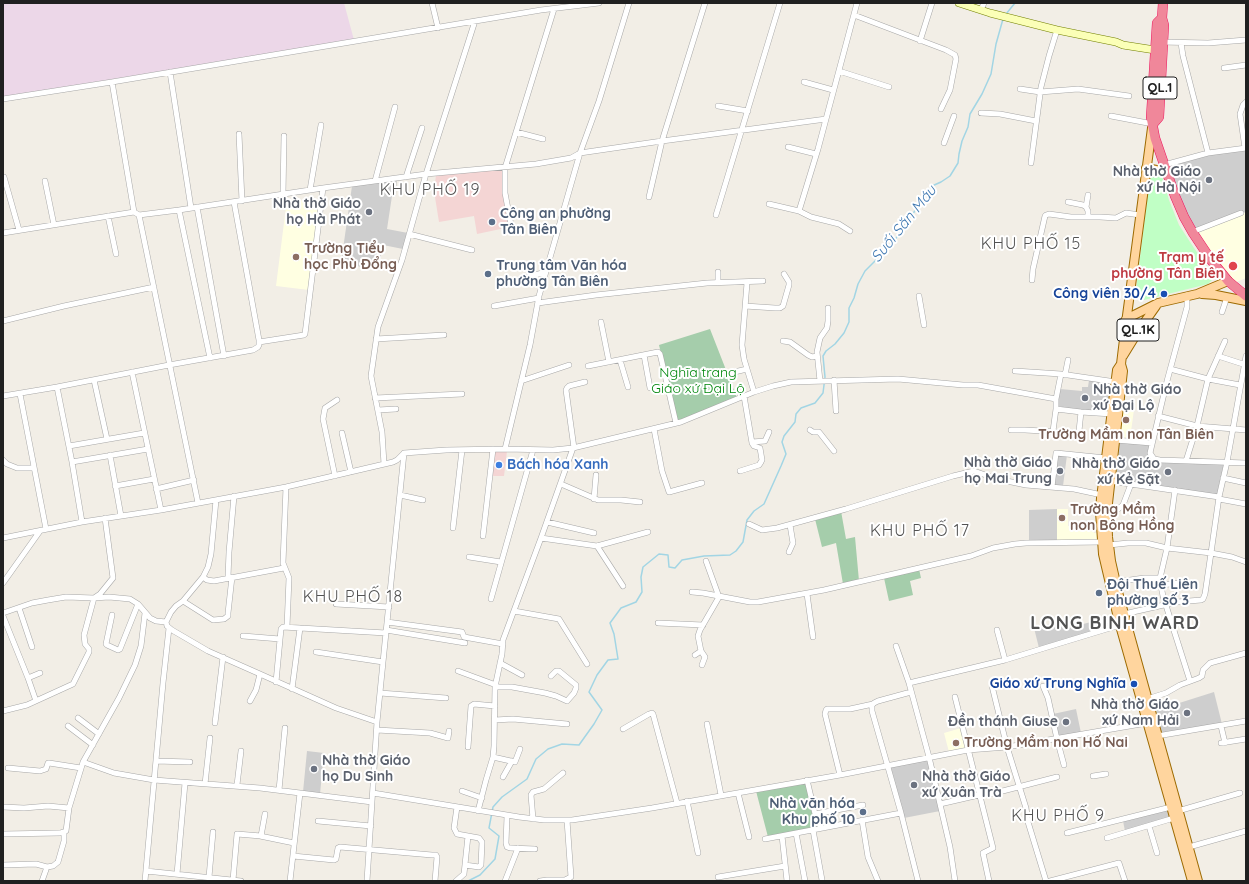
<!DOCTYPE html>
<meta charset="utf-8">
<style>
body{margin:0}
#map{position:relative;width:1249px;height:884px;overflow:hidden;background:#f2eee6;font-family:Quicksand,sans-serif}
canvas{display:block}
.frame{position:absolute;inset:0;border:4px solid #202020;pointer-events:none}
</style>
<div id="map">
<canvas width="1249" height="884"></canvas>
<div class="frame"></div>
</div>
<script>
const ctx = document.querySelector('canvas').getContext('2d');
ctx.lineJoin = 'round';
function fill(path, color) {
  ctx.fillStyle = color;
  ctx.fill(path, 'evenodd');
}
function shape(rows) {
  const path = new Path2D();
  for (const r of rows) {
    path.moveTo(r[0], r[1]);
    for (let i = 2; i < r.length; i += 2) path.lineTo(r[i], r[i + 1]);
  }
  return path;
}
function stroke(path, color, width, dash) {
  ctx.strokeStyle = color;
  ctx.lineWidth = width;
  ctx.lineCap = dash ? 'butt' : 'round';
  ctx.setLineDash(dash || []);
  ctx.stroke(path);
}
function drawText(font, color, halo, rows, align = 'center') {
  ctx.font = font + ' Quicksand,sans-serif';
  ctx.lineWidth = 4;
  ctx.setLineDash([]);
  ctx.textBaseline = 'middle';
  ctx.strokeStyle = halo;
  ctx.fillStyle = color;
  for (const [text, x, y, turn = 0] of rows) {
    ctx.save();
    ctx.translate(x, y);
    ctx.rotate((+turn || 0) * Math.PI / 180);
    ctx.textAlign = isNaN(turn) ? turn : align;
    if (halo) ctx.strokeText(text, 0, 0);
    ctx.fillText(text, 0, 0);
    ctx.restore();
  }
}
fill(shape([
 [503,169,510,227,477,234,474,216,439,222,434,191,436,175],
 [494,451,507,451,504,476,491,476]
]), '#f4d5d4');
fill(shape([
 [3,3,344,3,354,40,3,97]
]), '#ecd7e8');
fill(shape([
 [287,199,319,202,309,290,276,286],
 [1246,212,1246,278,1234,283,1228,278,1194,230],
 [1123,401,1135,402,1130,439,1118,439],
 [1057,509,1068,509,1068,526,1093,527,1094,533,1098,533,1099,541,1057,541],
 [961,728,966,749,949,752,944,733]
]), '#ffffe2');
fill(shape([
 [1246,150,1246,212,1194,230,1186,215,1167,166,1208,154],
 [397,180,396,196,392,196,387,229,408,233,403,249,383,245,378,270,341,263,352,186],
 [1089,380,1104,382,1102,394,1111,396,1110,413,1057,407,1060,389,1082,391,1082,387,1088,387],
 [1117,442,1150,444,1148,453,1150,457,1153,460,1224,463,1217,495,1113,480],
 [1057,454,1067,455,1063,486,1054,485],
 [1057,509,1057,541,1029,541,1029,510],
 [1114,616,1117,624,1039,648,1034,628,1062,621,1064,629],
 [1214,692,1222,724,1159,734,1154,711],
 [1076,709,1081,733,1058,737,1053,714],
 [307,751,324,753,320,794,303,792],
 [928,759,940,811,904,818,889,767],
 [1169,809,1171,818,1125,831,1123,821]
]), '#cecece');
fill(shape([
 [710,329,737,398,677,421,659,345],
 [841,511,846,539,855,537,859,581,843,584,836,543,822,547,815,519],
 [919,569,921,578,910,581,913,595,889,601,884,578],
 [806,782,819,827,768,837,756,791]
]), '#a5cdab');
fill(shape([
 [1152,173,1160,175,1162,176,1169,200,1179,225,1194,248,1211,272,1213,276,1212,280,1208,284,1144,300,1141,299,1138,297,1136,290,1150,176]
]), '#c0ffc5');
stroke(shape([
 [1006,14,1015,3],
 [468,881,480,875,495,859,499,836,489,828,493,807,502,797,527,779,536,759,548,749,562,744,579,745,594,724,602,710,589,692,597,675,608,660,618,659,614,634,610,623,621,608,636,602,642,592,641,577,643,567,659,554,668,555,669,567,675,568,682,560,704,556,730,555,736,551,743,542,747,520,754,511,764,504,781,466,786,454,782,442,784,436,795,422,796,414,801,408,815,403,823,393,825,377,823,356,826,351,835,344,844,333,849,322,849,308,854,298,858,284,865,271,892,244,932,186,941,182,950,176,958,163,959,154,962,141,968,127,970,114,982,94,991,74,996,44,1003,19]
]), '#a2d5e4', 1.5);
const street = shape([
 [432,3,438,28],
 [981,10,984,3],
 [854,15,946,50,955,55,956,59,950,90,941,109],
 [920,41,932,3],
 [1161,42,1208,43,1246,40],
 [1181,43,1183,56,1208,153],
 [1224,68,1246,65],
 [839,71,889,87],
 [170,72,191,208],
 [112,82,134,212],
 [804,82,833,90],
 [1020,89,1040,92,1078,89,1129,96],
 [3,99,112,82,541,10,599,3],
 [718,106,748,111],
 [981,113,1000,114,1036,121],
 [1111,116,1153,124],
 [516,132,543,139],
 [239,134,242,201],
 [944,143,954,116],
 [788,147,816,154],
 [1245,148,1240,114,1243,105,1246,102],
 [1031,163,1041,87,1049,56,1057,30],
 [1164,165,1208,153,1246,148],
 [4,177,19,230],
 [406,177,422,128],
 [45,181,54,225],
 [375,181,395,107],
 [310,190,321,125],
 [283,194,284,136],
 [649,197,662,141,705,3],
 [1068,202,1083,205,1086,207,1088,211,1088,217],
 [769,204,799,211,811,217,839,224,850,231],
 [197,207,224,356],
 [1086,207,1088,195],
 [179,210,210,358],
 [799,211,818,149,857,3],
 [139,215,198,503],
 [716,215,780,3],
 [108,216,116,254],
 [512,230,505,193,505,168,554,9],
 [1192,232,1241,213],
 [3,233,134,212,139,215,179,210,323,188,426,174,536,164,571,158,580,153,662,141,826,119],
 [409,234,472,250],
 [520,279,546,272],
 [1032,280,1033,269,1045,216,1046,215,1049,214,1071,217,1100,217,1116,218,1126,213,1140,215],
 [718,283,718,272],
 [747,283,742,345,744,359,754,392],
 [1187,295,1187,307,1167,381,1150,453,1154,459,1160,460,1246,463],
 [919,296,924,325],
 [538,303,596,295,707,283,763,281],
 [494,306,539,298],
 [745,306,775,308,780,308,783,306,789,285,789,282,784,274],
 [1222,312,1227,297],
 [3,321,64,306,154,287],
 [601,322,609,362],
 [376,339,444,335],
 [783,341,790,342,808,355,812,357,817,356],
 [259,342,304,335,305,334,323,188],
 [644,355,650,388,667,387],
 [1218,356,1246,365],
 [620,360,628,387],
 [588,366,658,352,660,354,661,358,676,423],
 [1170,369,1208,379,1240,385],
 [1015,371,1061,374,1116,382],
 [132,372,161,510],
 [730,373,747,369],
 [1065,375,1068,360],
 [94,380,107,439],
 [834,380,836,411],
 [521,381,569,365],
 [820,381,817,352,820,338,827,328,828,321,828,308],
 [57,387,72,462,82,522],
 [20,394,46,529],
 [3,396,57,387,169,365,253,350,258,347,259,345,259,340,234,202],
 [375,398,462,394],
 [1056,399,1061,374],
 [378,410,396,409],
 [1158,416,1197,426,1246,430],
 [654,429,662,471,669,492,702,483],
 [810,430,813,432,819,432,834,451],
 [1011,430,1025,430,1077,433,1079,431,1081,412],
 [1053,431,1056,409],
 [342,433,351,472],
 [1115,440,1152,443],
 [752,442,765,441,769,432],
 [69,446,144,433],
 [574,448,566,390,567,388,569,386,585,382],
 [505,449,530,345,539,296,580,153,599,101,629,3],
 [110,455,121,516],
 [3,460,7,464,17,468,34,468],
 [1186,461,1197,426,1208,379,1225,341],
 [72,462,148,449],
 [384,464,382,432,371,376,378,327,402,260,426,174,475,21],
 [740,471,759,465,761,462,762,460,760,448,754,446,752,443,744,396],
 [335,476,323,419,325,408,337,400],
 [1223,478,1246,483],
 [1110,481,1219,497],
 [561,484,598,500,621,500,640,502],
 [115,486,154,479],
 [286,487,283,563,289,578,287,627],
 [1052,487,1056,453,1106,458],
 [156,489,194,480],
 [1175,490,1167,548,1160,578,1161,586,1163,596,1190,681],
 [400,495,423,500],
 [594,499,596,475],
 [1219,499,1246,504],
 [216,500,211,554,208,567,203,577,183,601,176,606,171,612,166,622,167,626,172,630,208,651,260,674,336,708,377,722],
 [1107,512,1117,510,1123,505,1131,484],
 [547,522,594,533],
 [749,524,762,530,777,528,846,509,953,476,974,471,997,479,1026,485,1074,489,1102,495],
 [453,528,462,450],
 [483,536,493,449],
 [3,538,82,522,161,510,286,487,393,462,397,460,404,453,446,450,505,449,553,450,573,448,681,422,754,392,773,386,791,382,898,379,963,385,978,385,1056,399,1056,409,1081,412,1112,414],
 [541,538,597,546,648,532],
 [1109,545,1128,543,1146,543,1167,548,1211,553,1232,557,1246,562],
 [597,546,623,586],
 [789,552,793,543,790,525],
 [469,557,501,562],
 [203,577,207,580,214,581,284,568],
 [228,577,229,552,234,496],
 [1116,582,1144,578,1160,578],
 [3,583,40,531],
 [1161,585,1180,583],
 [692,592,703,593,750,602,758,602,824,590,971,556,993,548,1015,544,1026,543,1102,542],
 [807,594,813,637],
 [491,599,533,450],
 [183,601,213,620,224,619,228,616,228,613,232,577],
 [336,604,389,607],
 [19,608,32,647],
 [514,611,559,619,587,664],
 [3,613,32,603,48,600,66,597,94,598,100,594,113,578,105,518],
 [1124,614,1177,602,1201,600,1203,599,1205,594,1211,553,1219,497,1227,462,1246,356],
 [112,615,106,644,107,645,118,650,120,649,138,604],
 [3,616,28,678],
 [387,622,462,632,464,637,503,644],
 [658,623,703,625],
 [1092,624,1118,618],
 [386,630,465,643],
 [997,630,1005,660],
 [243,636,280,639],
 [896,646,909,683,929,757,950,847,955,881],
 [316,652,383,662],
 [695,655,701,651],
 [500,663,522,675],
 [702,665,705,657,701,651,698,636,700,630,719,597,706,561],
 [458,671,496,685],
 [276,682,281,629,283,627,386,633],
 [909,683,1005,660,1120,625],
 [992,686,1007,747,1026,808,1028,822,1046,881],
 [1043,686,1048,698,1057,739,1064,765],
 [495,687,512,687,545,693,556,696,567,701,574,693,576,688,576,685,559,671,556,671,551,676],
 [292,689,300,628],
 [911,692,878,701,874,703,872,705,872,711,901,813,918,881],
 [380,693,446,698],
 [955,697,993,848,983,853,989,881],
 [1147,699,1166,693,1180,685,1199,678,1202,676,1203,670,1210,663,1246,653],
 [36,701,28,678,40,673],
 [250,701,256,690,260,674],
 [3,711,27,705,73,684,89,652,89,649,85,644,84,635,94,598,109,597,130,599,138,604,150,618,156,621,166,622],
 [78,718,99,734],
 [495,720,513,719,567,724],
 [215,723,223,657],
 [707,724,721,795],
 [68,726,93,745],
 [1221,726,1225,743],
 [623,729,649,714,652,713,653,714,677,803],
 [377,730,430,733,448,738,449,731],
 [1157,736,1246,721],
 [1221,743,1246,739],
 [468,747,471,706,474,704,495,706],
 [493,757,515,762,520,749],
 [156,761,190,762],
 [83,762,114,773,154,780,260,788,372,802],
 [8,768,40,771,46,769,48,763,49,763,81,768],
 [840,775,825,714,826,710,827,709,850,709,873,704],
 [1093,776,1106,774],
 [503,777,512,761],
 [807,780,815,814,821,828],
 [205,784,210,738],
 [237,785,241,751],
 [279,790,285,728],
 [462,791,482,798],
 [373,793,519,817,544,820,572,820,652,808,840,775,968,750,1007,747,1147,723],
 [738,793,749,837],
 [991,794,1057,777],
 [687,801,698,853],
 [940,804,979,795],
 [3,807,24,808,48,806,69,808],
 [457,807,454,828,457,834,479,838,482,842,481,865,479,867,465,865],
 [478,811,486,780,493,757,494,746,495,687,502,654,503,640,541,538,573,448],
 [1178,811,1240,793],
 [815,814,863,805],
 [507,816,506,843,507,847,510,848,535,849],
 [533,819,531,795,533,792,544,789,563,773],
 [862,820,868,857,878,881],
 [318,821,371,826],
 [1149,826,1157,853],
 [813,830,822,880],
 [796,833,805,881],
 [1067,833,1171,807],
 [3,834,60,833,66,831,69,808,83,762,119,698,135,665,141,646,145,613],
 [260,836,294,843],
 [782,836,787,881],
 [1107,838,1174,818],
 [765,839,901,813],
 [1189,847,1246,831],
 [293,856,334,860,336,859,338,848,340,847,432,855,436,855,437,857,435,881],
 [3,865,36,864,47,867,53,866,58,862,64,841,64,833],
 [146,871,241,881],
 [177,874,185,783],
 [209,877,213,832],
 [718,877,785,866],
 [233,880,237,834,261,836,265,814],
 [42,881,47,867],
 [145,881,163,683,169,628],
 [290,881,300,793],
 [367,881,377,722,404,453],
 [456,881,464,874,468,836],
 [505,881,518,848],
 [540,881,547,880,565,880,571,877,567,820],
 [1050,881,1119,863,1125,881]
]);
const secondary = shape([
 [959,3,990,13,1057,30,1116,42,1123,45,1155,50]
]);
const primary = shape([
 [1152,128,1126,323,1121,364,1123,371,1107,512,1108,537,1111,561,1118,592,1198,881],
 [1146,168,1167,172],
 [1202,294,1216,295,1246,301],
 [1126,319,1158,303,1197,294,1228,281],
 [1123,356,1139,330,1156,306],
 [1121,364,1117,370,1101,498,1100,512,1103,554,1119,622,1192,881]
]);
const highway = shape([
 [1162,18,1157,23,1151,117,1155,138,1175,196,1184,217,1193,233,1211,260,1228,281,1246,296],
 [1153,124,1159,117,1164,25,1162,18,1163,3]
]);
stroke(street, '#a7a7a7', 6);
stroke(secondary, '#717f00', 8);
stroke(primary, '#9d6a00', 10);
stroke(highway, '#ed165f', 10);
stroke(street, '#fff', 5);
stroke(secondary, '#fbffb7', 7);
stroke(primary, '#ffd59e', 8);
stroke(highway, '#f0879a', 9);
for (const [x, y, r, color] of [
 [1209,180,4,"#6b7280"],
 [369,212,4,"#6b7280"],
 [492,222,4,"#5c6f8a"],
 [296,257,4,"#8d6e63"],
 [1233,266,5,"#e0444e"],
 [488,274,4,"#5c6f8a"],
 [1164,294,4,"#1a4fb4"],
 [1085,398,4,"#6b7280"],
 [1126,420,4,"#8d6e63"],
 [499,465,4,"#3f7fe0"],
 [1060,471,4,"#6b7280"],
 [1168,472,4,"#6b7280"],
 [1062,518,4,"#8d6e63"],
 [1099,593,4,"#5c6f8a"],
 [1134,684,4,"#1a4fb4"],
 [1187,713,4,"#6b7280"],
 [1066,722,4,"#6b7280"],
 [956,743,4,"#8d6e63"],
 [314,769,4,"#6b7280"],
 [914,785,4,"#6b7280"],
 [863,812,4,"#5c6f8a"]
]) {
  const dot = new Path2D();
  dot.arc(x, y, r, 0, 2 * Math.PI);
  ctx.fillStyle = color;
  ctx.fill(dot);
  stroke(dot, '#fff', 1.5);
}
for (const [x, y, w] of [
 [1160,88,34],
 [1138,330,42]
]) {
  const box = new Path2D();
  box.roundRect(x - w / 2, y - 11, w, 22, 3);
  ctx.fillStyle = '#fff';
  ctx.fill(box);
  stroke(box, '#202020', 1);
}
drawText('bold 13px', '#202020', null, [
 ["QL.1",1160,88],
 ["QL.1K",1138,330]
]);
drawText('bold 14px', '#5b616d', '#fff', [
 ["Nhà thờ Giáo",1201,172],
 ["xứ Hà Nội",1201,188],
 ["Nhà thờ Giáo",361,204],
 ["họ Hà Phát",361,220],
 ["Nhà thờ Giáo",1093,390,"left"],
 ["xứ Đại Lộ",1093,406,"left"],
 ["Nhà thờ Giáo",1052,463],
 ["họ Mai Trung",1052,479],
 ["Nhà thờ Giáo",1160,464],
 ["xứ Kẻ Sặt",1160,480],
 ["Nhà thờ Giáo",1179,705],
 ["xứ Nam Hải",1179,721],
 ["Đền thánh Giuse",1058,722],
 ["Nhà thờ Giáo",322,761,"left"],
 ["họ Du Sinh",322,777,"left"],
 ["Nhà thờ Giáo",922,777,"left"],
 ["xứ Xuân Trà",922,793,"left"]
], 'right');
drawText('bold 14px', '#4e5e75', '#fff', [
 ["Công an phường",500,214],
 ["Tân Biên",500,230],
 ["Trung tâm Văn hóa",496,266],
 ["phường Tân Biên",496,282],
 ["Đội Thuế Liên",1107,585],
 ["phường số 3",1107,601],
 ["Nhà văn hóa",855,804,"right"],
 ["Khu phố 10",855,820,"right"]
], 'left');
drawText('bold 14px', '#785e54', '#fff', [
 ["Trường Tiểu",304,249],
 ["học Phù Đổng",304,265],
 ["Trường Mầm non Tân Biên",1126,435,"center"],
 ["Trường Mầm",1070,510],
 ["non Bông Hồng",1070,526],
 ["Trường Mầm non Hố Nai",964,743]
], 'left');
drawText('bold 14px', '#be3a42', '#fff', [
 ["Trạm y tế",1224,258],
 ["phường Tân Biên",1224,274]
], 'right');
drawText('bold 14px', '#164399', '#fff', [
 ["Công viên 30/4",1156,294],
 ["Giáo xứ Trung Nghĩa",1126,684]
], 'right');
drawText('14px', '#01870c', '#fff', [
 ["Nghĩa trang",698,373],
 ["Giáo xứ Đại Lộ",698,389]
]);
drawText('bold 14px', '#366cbe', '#fff', [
 ["Bách hóa Xanh",507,465]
], 'left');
drawText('italic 15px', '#4079b2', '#fff', [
 ["Suối Săn Máu",904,224,-51]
]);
ctx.letterSpacing = '1px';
drawText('16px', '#535353', '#fff', [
 ["KHU PHỐ 19",430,190],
 ["KHU PHỐ 15",1031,244],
 ["KHU PHỐ 17",920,531],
 ["KHU PHỐ 18",353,597],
 ["KHU PHỐ 9",1058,816]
]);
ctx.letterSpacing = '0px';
ctx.letterSpacing = '1px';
drawText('bold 18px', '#535353', '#fff', [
 ["LONG BINH WARD",1115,624]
]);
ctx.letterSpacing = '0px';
</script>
